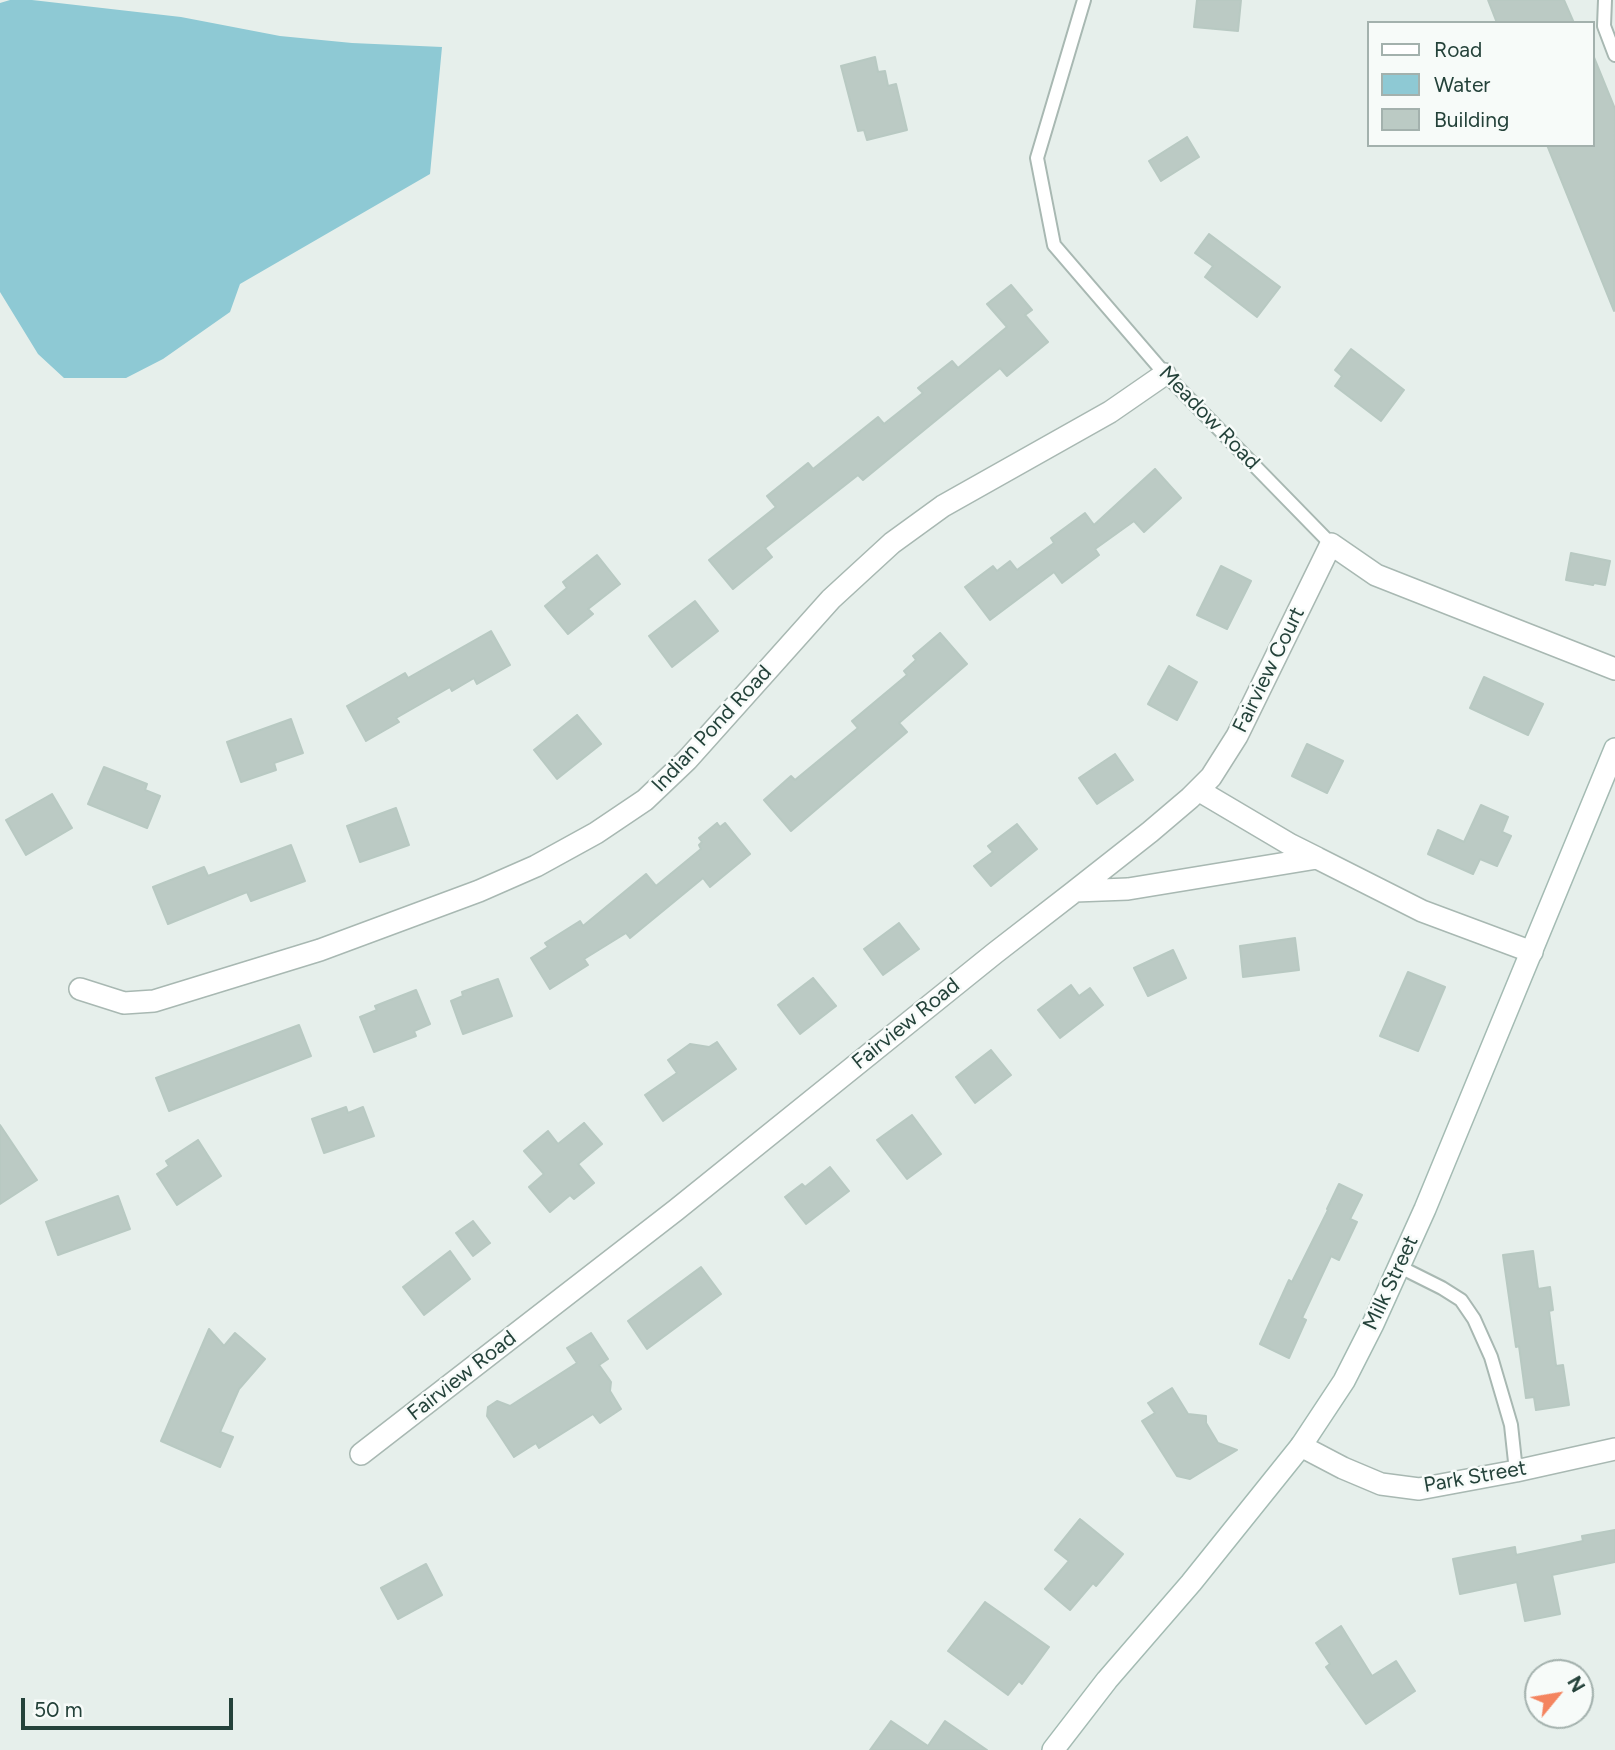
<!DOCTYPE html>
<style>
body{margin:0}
#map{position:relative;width:1615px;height:1750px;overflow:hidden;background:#e6efeb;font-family:Figtree,sans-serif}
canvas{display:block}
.legend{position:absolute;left:1367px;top:21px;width:228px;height:126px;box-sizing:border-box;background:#f7fbf9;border:2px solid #a3b1ad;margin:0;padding:9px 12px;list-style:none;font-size:21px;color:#24423a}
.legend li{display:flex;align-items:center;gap:14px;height:35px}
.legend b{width:35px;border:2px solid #a3b1ad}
.north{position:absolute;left:1524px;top:1659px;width:70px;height:70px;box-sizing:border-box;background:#f7fbf9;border:2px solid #a3b1ad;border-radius:50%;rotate:60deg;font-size:19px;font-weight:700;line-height:28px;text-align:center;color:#24423a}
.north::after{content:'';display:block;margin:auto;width:24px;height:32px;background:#f4845f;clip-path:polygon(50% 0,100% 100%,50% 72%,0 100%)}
.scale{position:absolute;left:21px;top:1698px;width:212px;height:32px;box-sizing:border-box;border:4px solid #24423a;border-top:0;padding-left:9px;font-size:21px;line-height:24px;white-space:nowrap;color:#24423a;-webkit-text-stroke:5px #f7fbf9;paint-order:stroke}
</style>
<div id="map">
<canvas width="1615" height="1750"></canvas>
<ul class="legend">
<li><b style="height:9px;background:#fff"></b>Road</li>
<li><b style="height:19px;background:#8ec9d4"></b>Water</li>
<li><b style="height:19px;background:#bbcac4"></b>Building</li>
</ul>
<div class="north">N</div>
<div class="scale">50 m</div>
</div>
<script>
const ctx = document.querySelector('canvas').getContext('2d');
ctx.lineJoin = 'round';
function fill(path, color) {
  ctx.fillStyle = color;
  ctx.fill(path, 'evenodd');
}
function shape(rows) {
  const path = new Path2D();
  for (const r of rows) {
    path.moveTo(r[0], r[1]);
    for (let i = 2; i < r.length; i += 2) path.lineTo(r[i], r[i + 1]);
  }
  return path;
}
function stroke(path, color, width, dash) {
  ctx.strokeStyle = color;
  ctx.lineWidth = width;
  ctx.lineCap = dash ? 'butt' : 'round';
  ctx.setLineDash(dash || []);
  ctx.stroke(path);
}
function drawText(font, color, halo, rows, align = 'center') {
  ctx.font = font + ' Figtree,sans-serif';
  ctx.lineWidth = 5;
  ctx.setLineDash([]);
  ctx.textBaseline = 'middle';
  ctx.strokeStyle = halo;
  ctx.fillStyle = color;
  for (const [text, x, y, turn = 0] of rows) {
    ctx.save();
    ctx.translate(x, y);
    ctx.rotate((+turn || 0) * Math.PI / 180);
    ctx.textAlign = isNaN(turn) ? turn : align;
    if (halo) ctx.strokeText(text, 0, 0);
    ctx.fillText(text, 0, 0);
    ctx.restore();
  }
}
fill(shape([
 [10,0,32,0,181,17,280,36,352,43,442,47,430,174,240,284,230,312,163,359,126,378,64,378,38,354,0,292,0,3]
]), '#8ec9d4');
const building = shape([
 [1197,0,1241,0,1238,31,1194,27,1197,0],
 [1488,0,1564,0,1574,23,1497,23,1488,0],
 [1593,55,1615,109,1614,311,1547,145,1592,145,1593,55],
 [875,57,878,72,885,71,888,86,896,84,907,130,867,140,864,130,858,131,841,66,875,57],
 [1187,137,1199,157,1161,181,1149,161,1187,137],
 [1209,234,1280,287,1257,317,1205,277,1213,266,1195,253,1209,234],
 [1011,285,1032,310,1025,315,1048,342,1007,376,1000,368,863,480,858,475,765,548,772,557,733,589,709,560,776,507,767,496,808,463,813,469,878,417,884,424,923,393,918,388,952,361,958,368,1007,327,987,304,1011,285],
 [1351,349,1404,390,1381,421,1335,386,1342,376,1335,370,1351,349],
 [1155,469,1181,498,1144,532,1134,521,1095,549,1099,555,1062,583,1054,572,990,620,965,587,993,566,997,571,1010,561,1017,570,1054,543,1051,538,1085,513,1094,525,1155,469],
 [1571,553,1610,561,1605,585,1594,583,1593,585,1566,580,1571,553],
 [597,555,620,584,588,609,593,614,568,634,545,606,567,588,563,582,597,555],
 [1221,566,1251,581,1227,629,1197,615,1221,566],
 [695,601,718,631,672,667,649,636,695,601],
 [491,631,510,665,477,684,474,678,452,691,450,687,396,718,399,722,366,741,347,706,405,673,408,678,491,631],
 [940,633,967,664,899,723,907,732,791,831,764,800,791,776,795,780,858,728,852,721,907,675,904,671,916,660,913,656,940,633],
 [1169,666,1197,682,1177,720,1148,704,1169,666],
 [1484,677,1543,704,1528,735,1470,708,1484,677],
 [577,715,601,744,557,779,534,750,577,715],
 [291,719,303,753,274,763,276,770,241,782,227,742,291,719],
 [1307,744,1343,761,1327,793,1292,776,1307,744],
 [1115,754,1133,780,1097,804,1079,778,1115,754],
 [104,767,147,784,145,790,160,796,147,828,88,804,104,767],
 [52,794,72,828,26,855,6,820,52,794],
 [1481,805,1508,817,1502,832,1511,836,1497,866,1480,859,1473,874,1428,854,1438,830,1464,842,1481,805],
 [396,808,409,845,360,862,347,826,396,808],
 [717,823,720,827,725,823,750,854,710,887,703,878,630,938,626,933,584,959,588,965,550,989,531,958,548,947,545,943,580,921,583,926,646,874,656,886,701,849,699,845,702,842,699,838,717,823],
 [1017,824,1037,849,991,886,974,866,993,852,988,846,1017,824],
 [291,845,305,881,251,901,247,892,168,924,153,887,204,867,208,876,291,845],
 [899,923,919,949,883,975,864,949,899,923],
 [1295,938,1299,970,1243,977,1240,946,1295,938],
 [1173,950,1186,978,1148,996,1134,968,1173,950],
 [1408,972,1445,987,1418,1051,1380,1036,1408,972],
 [813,978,836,1006,800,1034,778,1005,813,978],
 [498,979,512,1016,463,1034,451,1001,463,996,462,992,498,979],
 [1071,985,1079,996,1090,988,1103,1005,1060,1038,1038,1010,1071,985],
 [416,990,430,1024,414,1031,416,1036,374,1052,360,1017,377,1010,375,1006,416,990],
 [299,1025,311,1056,169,1111,156,1078,299,1025],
 [717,1042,736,1069,663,1121,645,1095,677,1073,668,1060,690,1044,709,1047,717,1042],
 [991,1050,1011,1075,975,1103,956,1077,991,1050],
 [346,1107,348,1113,363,1107,374,1136,324,1153,312,1119,346,1107],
 [912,1115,941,1154,907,1179,877,1140,912,1115],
 [584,1123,602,1144,578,1164,594,1183,574,1199,570,1195,550,1212,529,1187,544,1174,524,1151,548,1131,558,1144,584,1123],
 [0,1125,37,1180,0,1204,0,1125],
 [198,1140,221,1176,177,1205,157,1174,169,1166,166,1161,198,1140],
 [830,1167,849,1191,806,1224,785,1197,802,1184,805,1187,830,1167],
 [1339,1184,1362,1195,1350,1219,1357,1222,1339,1260,1331,1256,1302,1318,1306,1320,1289,1358,1260,1344,1289,1280,1292,1282,1328,1210,1327,1209,1339,1184],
 [118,1196,130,1229,58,1255,46,1222,118,1196],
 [473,1221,490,1243,473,1256,456,1233,473,1221],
 [450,1251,470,1279,424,1315,403,1287,450,1251],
 [1533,1251,1538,1289,1550,1287,1553,1310,1549,1311,1556,1366,1563,1365,1569,1405,1536,1410,1534,1397,1526,1398,1519,1346,1516,1347,1503,1255,1533,1251],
 [701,1267,721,1294,647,1349,628,1321,701,1267],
 [209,1329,224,1346,235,1333,265,1359,239,1389,220,1432,233,1437,220,1467,161,1441,209,1329],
 [591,1333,608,1359,599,1365,611,1382,610,1391,621,1409,600,1423,593,1414,539,1448,536,1443,514,1457,487,1416,488,1407,497,1401,510,1406,577,1363,567,1348,591,1333],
 [1172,1388,1188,1414,1206,1416,1206,1423,1218,1443,1237,1450,1190,1479,1177,1476,1142,1421,1155,1413,1148,1403,1172,1388],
 [1080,1519,1123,1554,1096,1586,1093,1583,1070,1610,1045,1589,1069,1561,1055,1550,1080,1519],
 [1615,1530,1615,1562,1552,1575,1560,1614,1525,1621,1517,1582,1460,1594,1453,1559,1515,1547,1516,1555,1583,1541,1582,1536,1615,1530],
 [426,1564,442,1595,398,1619,381,1588,426,1564],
 [985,1602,1049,1647,1022,1684,1019,1681,1008,1695,948,1651,985,1602],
 [1341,1626,1372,1676,1396,1661,1415,1691,1366,1724,1326,1667,1330,1664,1316,1643,1341,1626],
 [891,1721,928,1746,945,1721,987,1750,870,1750,891,1721]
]);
fill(building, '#bbcac4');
stroke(building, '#b8c9c2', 2);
const lane = shape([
 [1084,0,1037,158,1054,245,1165,374,1331,544],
 [1605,0,1604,26,1615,55],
 [1400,1267,1442,1288,1461,1300,1474,1319,1491,1357,1511,1425,1516,1471]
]);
const street = shape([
 [1198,790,1291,845,1317,858],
 [1075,891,1150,832,1190,798,1211,777,1237,736,1331,544,1376,575,1615,669],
 [80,989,124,1003,154,1001,320,950,479,891,536,866,596,833,645,800,687,760,831,599,892,543,943,506,1110,412,1165,374],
 [1301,1446,1343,1468,1381,1484,1419,1489,1516,1471,1615,1449],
 [361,1454,676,1210,995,953,1075,891,1128,889,1317,858,1422,911,1532,952]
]);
const secondary = shape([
 [1053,1750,1107,1680,1191,1583,1301,1446,1344,1381,1373,1324,1425,1209,1615,749]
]);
stroke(lane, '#a8b8b2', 16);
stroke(street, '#a8b8b2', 24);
stroke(secondary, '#a4bbb3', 24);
stroke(lane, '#fff', 12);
stroke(street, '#fff', 21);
stroke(secondary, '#fff', 21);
drawText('21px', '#24423a', '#f7fbf9', [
 ["Meadow Road",1209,418,46],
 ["Fairview Court",1269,670,-64],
 ["Indian Pond Road",712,729,-47],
 ["Fairview Road",906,1024,-39],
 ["Milk Street",1391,1283,-65],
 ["Fairview Road",462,1376,-38],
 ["Park Street",1475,1477,-10]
]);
</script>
